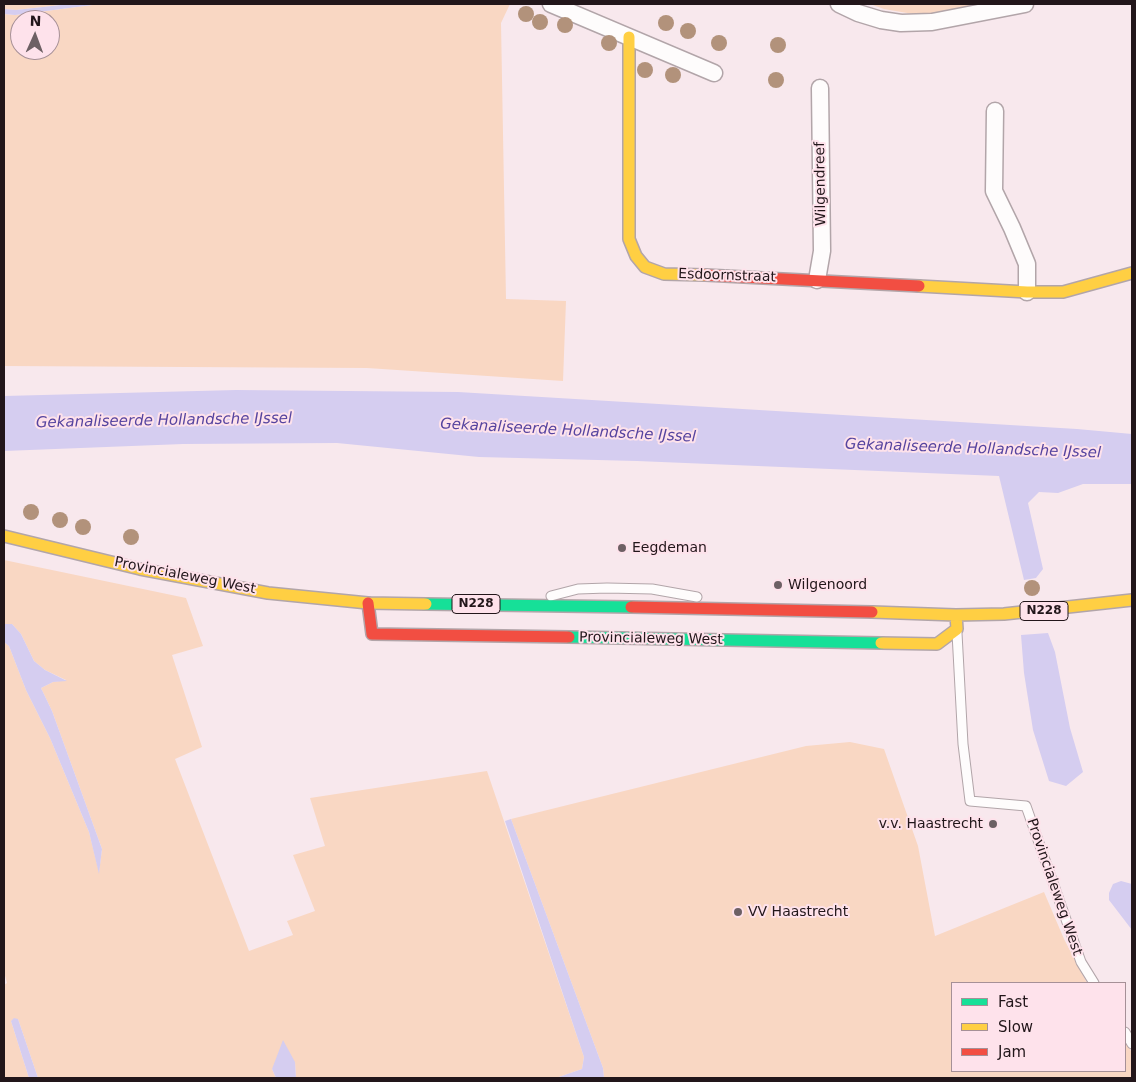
<!DOCTYPE html>
<style>
body{margin:0}
#map{position:relative;width:1136px;height:1082px;overflow:hidden;background:#f8e8ed;font-family:"DejaVu Sans",sans-serif}
canvas{display:block}
.frame{position:absolute;inset:0;border:5px solid #22161a;pointer-events:none}
.legend{position:absolute;left:951px;top:982px;width:175px;height:90px;box-sizing:border-box;background:#fee2eb;border:1px solid #a69097;margin:0;padding:6px 9px;list-style:none;font-size:15px;color:#22161a}
.legend li{display:flex;align-items:center;gap:10px;height:25px}
.legend b{width:25px;border:1px solid #a69097}
.north{position:absolute;left:10px;top:10px;width:50px;height:50px;box-sizing:border-box;background:#fee2eb;border:1px solid #a69097;border-radius:50%;rotate:2deg;font-size:14px;font-weight:700;line-height:20px;text-align:center;color:#22161a}
.north::after{content:'';display:block;margin:auto;width:18px;height:22px;background:#6d6064;clip-path:polygon(50% 0,100% 100%,50% 72%,0 100%)}
</style>
<div id="map">
<canvas width="1136" height="1082"></canvas>
<div class="frame"></div>
<ul class="legend">
<li><b style="height:6px;background:#16e098"></b>Fast</li>
<li><b style="height:6px;background:#ffcf43"></b>Slow</li>
<li><b style="height:6px;background:#f24e42"></b>Jam</li>
</ul>
<div class="north">N</div>
</div>
<script>
const ctx = document.querySelector('canvas').getContext('2d');
ctx.lineJoin = 'round';
function fill(path, color) {
  ctx.fillStyle = color;
  ctx.fill(path, 'evenodd');
}
function shape(rows) {
  const path = new Path2D();
  for (const r of rows) {
    path.moveTo(r[0], r[1]);
    for (let i = 2; i < r.length; i += 2) path.lineTo(r[i], r[i + 1]);
  }
  return path;
}
function stroke(path, color, width, dash) {
  ctx.strokeStyle = color;
  ctx.lineWidth = width;
  ctx.lineCap = dash ? 'butt' : 'round';
  ctx.setLineDash(dash || []);
  ctx.stroke(path);
}
function drawText(font, color, halo, rows, align = 'center') {
  ctx.font = font + ' "DejaVu Sans",sans-serif';
  ctx.lineWidth = 4;
  ctx.setLineDash([]);
  ctx.textBaseline = 'middle';
  ctx.strokeStyle = halo;
  ctx.fillStyle = color;
  for (const [text, x, y, turn = 0] of rows) {
    ctx.save();
    ctx.translate(x, y);
    ctx.rotate((+turn || 0) * Math.PI / 180);
    ctx.textAlign = isNaN(turn) ? turn : align;
    if (halo) ctx.strokeText(text, 0, 0);
    ctx.fillText(text, 0, 0);
    ctx.restore();
  }
}
fill(shape([
 [4,4,70,4,16,10,4,9],
 [100,4,510,4,501,23,506,299,566,301,563,381,367,368,4,366,4,14,15,15],
 [20,20,50,20,50,50,20,50],
 [870,4,996,4,932,14,913,14,884,9],
 [4,560,186,598,203,646,172,655,202,747,175,759,249,951,293,935,287,921,315,911,293,855,325,846,310,798,487,771,584,1057,582,1069,556,1078,296,1078,295,1062,272,1069,276,1078,38,1078,18,1019,11,1021,29,1078,4,1078,4,985,7,983,4,972,4,642,9,646,26,690,50,738,89,832,99,872,102,849,52,711,41,688,53,682,66,680,45,670,34,661,21,634,12,624,4,624],
 [850,742,884,749,918,846,935,936,1044,892,1064,939,1087,983,952,983,952,1071,1125,1071,1125,1040,1132,1053,1132,1078,604,1078,603,1068,511,819,806,746]
]), '#f9d7c3');
fill(shape([
 [70,4,100,4,15,15,4,14,4,9,16,10],
 [236,390,458,392,1077,429,1132,434,1132,484,1083,484,1058,493,1039,492,1028,503,1043,569,1036,578,1024,580,999,476,637,461,479,457,337,443,183,444,4,451,4,396],
 [4,624,12,624,21,634,34,661,45,670,67,681,53,682,41,688,52,711,102,849,99,874,89,832,50,738,26,690,9,646,4,642],
 [1048,633,1055,652,1070,728,1083,772,1066,786,1049,781,1033,730,1024,673,1021,635],
 [511,819,603,1068,604,1078,556,1078,582,1069,584,1057,505,821],
 [1121,881,1132,884,1132,930,1109,900,1109,893,1113,884],
 [14,1018,18,1019,38,1078,29,1078,11,1021],
 [283,1040,295,1062,296,1078,276,1078,272,1069]
]), '#d5cdf0');
const lane = shape([
 [551,596,578,589,607,588,652,589,697,597],
 [957,633,963,744,970,801,1026,806,1081,962,1094,983],
 [1125,1032,1132,1044]
]);
const street = shape([
 [551,4,714,73],
 [839,4,858,13,881,20,901,23,932,22,1025,4],
 [995,111,994,191,1012,228,1027,264,1027,292],
 [817,280,822,251,820,88]
]);
const fast = shape([
 [426,604,631,607],
 [569,637,881,643]
]);
const slow = shape([
 [629,37,629,239,636,256,645,267,664,274,705,275],
 [919,286,1027,292,1063,292,1132,273],
 [4,536,140,569,268,593,368,603,426,604],
 [872,612,956,615,1004,614,1132,600],
 [881,643,937,644,957,629,956,615]
]);
const jam = shape([
 [705,275,919,286],
 [368,603,372,634,569,637],
 [631,607,872,612]
]);
stroke(lane, '#b2a5a9', 11);
stroke(street, '#b2a5a9', 19);
stroke(fast, '#b2a5a9', 14);
stroke(slow, '#b2a5a9', 14);
stroke(jam, '#b2a5a9', 14);
stroke(lane, '#fefcfc', 9);
stroke(street, '#fefcfc', 16);
stroke(fast, '#16e098', 11);
stroke(slow, '#ffcf43', 11);
stroke(jam, '#f24e42', 11);
ctx.fillStyle = '#b2927b';
for (const [x, y] of [
 [526,14],
 [540,22],
 [666,23],
 [565,25],
 [688,31],
 [609,43],
 [719,43],
 [778,45],
 [645,70],
 [673,75],
 [776,80],
 [31,512],
 [60,520],
 [83,527],
 [131,537],
 [1032,588]
]) {
  ctx.beginPath();
  ctx.arc(x, y, 8, 0, 2 * Math.PI);
  ctx.fill();
}
for (const [x, y, r, color] of [
 [622,548,5,"#6d6064"],
 [778,585,5,"#6d6064"],
 [993,824,5,"#6d6064"],
 [738,912,5,"#6d6064"]
]) {
  const dot = new Path2D();
  dot.arc(x, y, r, 0, 2 * Math.PI);
  ctx.fillStyle = color;
  ctx.fill(dot);
  stroke(dot, '#fee2eb', 2);
}
for (const [x, y, w] of [
 [476,604,48],
 [1044,611,48]
]) {
  const box = new Path2D();
  box.roundRect(x - w / 2, y - 9.5, w, 19, 4);
  ctx.fillStyle = '#fee2eb';
  ctx.fill(box);
  stroke(box, '#22161a', 1);
}
drawText('bold 12px', '#22161a', null, [
 ["N228",476,604],
 ["N228",1044,611]
]);
drawText('14px', '#22161a', '#fee2eb', [
 ["Wilgendreef",821,184,-91],
 ["Esdoornstraat",727,276,2],
 ["Provincialeweg West",185,576,11],
 ["Provincialeweg West",651,639,1],
 ["Provincialeweg West",1054,887,71]
]);
drawText('14px', '#22161a', '#fee2eb', [
 ["Eegdeman",632,548],
 ["Wilgenoord",788,585],
 ["v.v. Haastrecht",983,824,"right"],
 ["VV Haastrecht",748,912]
], 'left');
drawText('italic 15px', '#56449f', '#fee2eb', [
 ["Gekanaliseerde Hollandsche IJssel",164,421,-1],
 ["Gekanaliseerde Hollandsche IJssel",568,431,3],
 ["Gekanaliseerde Hollandsche IJssel",973,449,2]
]);
</script>
